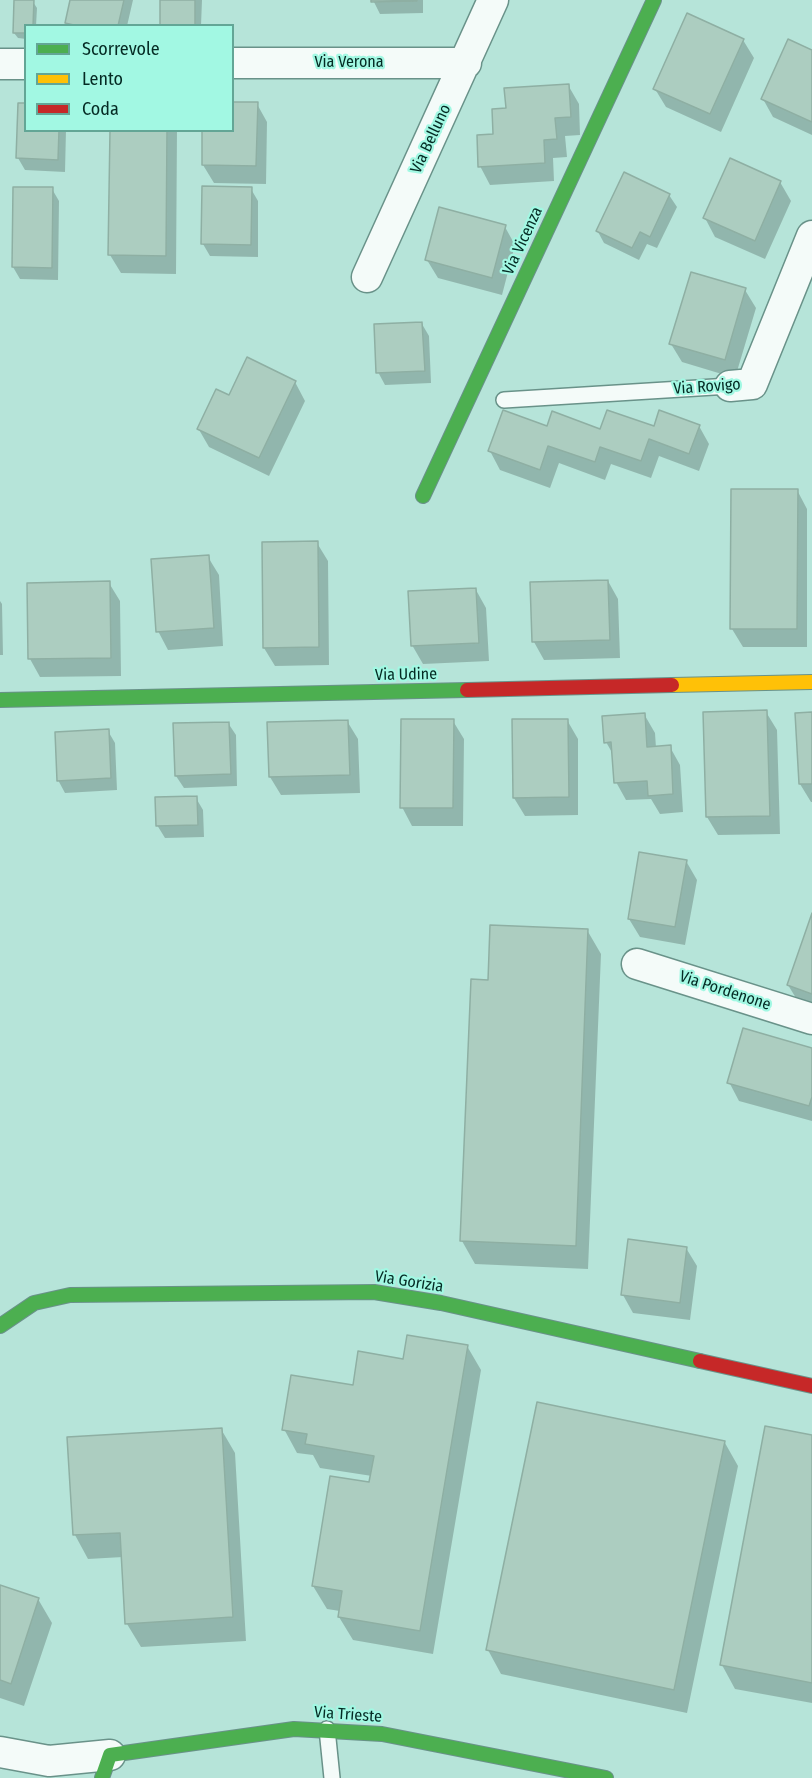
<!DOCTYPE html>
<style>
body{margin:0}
#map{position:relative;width:812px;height:1778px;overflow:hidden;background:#b6e4d9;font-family:"Fira Sans Condensed",sans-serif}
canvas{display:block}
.legend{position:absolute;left:24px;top:24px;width:210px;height:108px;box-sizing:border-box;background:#a2f8e3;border:2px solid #63a696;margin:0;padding:8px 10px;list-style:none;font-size:18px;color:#042a23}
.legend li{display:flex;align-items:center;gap:12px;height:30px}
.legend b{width:30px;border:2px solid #63a696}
</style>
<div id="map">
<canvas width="812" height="1778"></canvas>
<ul class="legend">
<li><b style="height:8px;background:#4caf50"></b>Scorrevole</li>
<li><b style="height:8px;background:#ffc107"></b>Lento</li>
<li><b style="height:8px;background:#c62828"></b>Coda</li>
</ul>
</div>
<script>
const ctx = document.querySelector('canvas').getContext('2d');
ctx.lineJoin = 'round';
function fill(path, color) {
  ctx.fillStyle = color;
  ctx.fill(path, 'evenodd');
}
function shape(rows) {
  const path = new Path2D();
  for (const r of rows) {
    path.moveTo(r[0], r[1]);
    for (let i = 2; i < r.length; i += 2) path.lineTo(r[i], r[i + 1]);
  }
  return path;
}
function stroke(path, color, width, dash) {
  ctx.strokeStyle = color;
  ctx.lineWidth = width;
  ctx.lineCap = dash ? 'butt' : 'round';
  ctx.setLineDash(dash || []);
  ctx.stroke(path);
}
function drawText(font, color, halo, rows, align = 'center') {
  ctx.font = font + ' "Fira Sans Condensed",sans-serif';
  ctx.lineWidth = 4.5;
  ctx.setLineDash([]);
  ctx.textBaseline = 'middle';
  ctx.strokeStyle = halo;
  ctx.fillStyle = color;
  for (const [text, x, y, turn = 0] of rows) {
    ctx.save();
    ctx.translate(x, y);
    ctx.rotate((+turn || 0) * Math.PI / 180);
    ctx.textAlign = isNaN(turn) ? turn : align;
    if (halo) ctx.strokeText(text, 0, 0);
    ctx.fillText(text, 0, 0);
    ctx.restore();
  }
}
fill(shape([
 [72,0,133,0,127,26,69,26,67,22],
 [161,0,202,0,201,26,161,26],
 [373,0,423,0,423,13,380,14],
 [33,2,37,8,36,26,26,26,26,39,18,38,14,33],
 [743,40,754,58,721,132,666,107,655,89],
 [812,52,812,135,773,117,763,99],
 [568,85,579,104,580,135,565,136,567,157,553,158,554,181,490,185,480,166,507,110],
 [257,104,267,122,266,184,214,183,203,165],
 [26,130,66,130,65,172,25,170,18,158],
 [111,130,177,130,176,274,121,273,110,255],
 [780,182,791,201,765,259,715,237,705,218],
 [52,189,59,201,58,280,20,279,13,267],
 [251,189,258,201,258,257,210,256,203,244],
 [669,195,677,207,657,248,647,244,639,260,604,243,597,230],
 [505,227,515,245,502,295,438,278,427,260],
 [745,290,756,308,735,378,682,362,671,344],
 [422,324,429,336,431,383,385,385,378,372],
 [295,382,305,401,269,476,209,447,198,428,230,397],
 [699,426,709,444,699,471,659,456,651,478,611,464,605,480,559,463,550,488,500,470,490,451,547,428,601,430],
 [797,490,807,509,807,647,743,647,732,629],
 [317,543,328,561,329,665,275,666,264,648],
 [208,557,219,575,223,646,168,650,158,631],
 [608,581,618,599,620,658,544,660,534,642],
 [109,583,120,601,121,676,40,677,30,659],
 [476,590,486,608,489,661,423,664,412,645],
 [0,601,2,604,3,655,0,655],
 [766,712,777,730,780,834,718,835,707,817],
 [644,714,655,733,656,748,670,747,680,765,683,812,660,814,651,799,626,800,616,782,614,756,606,742],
 [812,714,812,802,811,802,800,784],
 [567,720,578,739,578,815,525,816,514,798],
 [347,721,358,739,360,793,281,795,270,777,268,724],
 [453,721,464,739,463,826,412,826,402,807],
 [228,723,236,735,237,786,184,788,176,776],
 [108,731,115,743,117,790,65,793,58,780],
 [196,798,203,810,204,837,165,838,157,825],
 [686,861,697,880,685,945,640,937,629,919],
 [812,918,812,1008,799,1003,788,985],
 [587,930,601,954,588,1269,475,1264,462,1241],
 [812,1049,812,1121,739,1101,729,1082],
 [686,1248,697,1266,690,1320,633,1313,623,1295],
 [467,1346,481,1370,433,1654,353,1640,339,1617,340,1611,327,1609,313,1586,371,1484,372,1476,320,1468,313,1455,297,1453,284,1429,404,1360],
 [221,1429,235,1453,246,1641,141,1647,127,1624,123,1557,88,1559,75,1535,69,1438],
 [812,1436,812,1703,735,1689,722,1665],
 [725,1443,738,1466,687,1713,501,1674,488,1650],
 [0,1587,38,1599,52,1623,24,1706,0,1698]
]), '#0003');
const building = shape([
 [14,0,34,0,33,26,26,26,26,33,13,33,14,0],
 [70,0,124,0,118,26,78,26,65,23,70,0],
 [160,0,195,0,195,26,160,25,160,0],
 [371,0,417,0,417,1,371,2,371,0],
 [687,13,744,39,710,114,653,89,687,13],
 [788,39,812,50,812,122,761,99,788,39],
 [569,84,571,117,555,118,557,139,544,140,545,163,478,167,477,135,493,134,492,109,506,108,504,88,569,84],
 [232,102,258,102,256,166,202,165,202,130,232,130,232,102],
 [18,103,26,103,26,130,59,130,58,160,16,158,18,103],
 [110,130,167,130,166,256,108,255,110,130],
 [730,158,781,181,755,241,703,218,730,158],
 [624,172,670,194,650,237,640,232,632,248,596,231,624,172],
 [202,186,252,187,251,245,201,244,202,186],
 [13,187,53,187,52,268,12,267,13,187],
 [439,207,506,225,492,278,425,260,439,207],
 [691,272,746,288,725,360,669,344,691,272],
 [422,322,425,371,376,373,374,324,422,322],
 [247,357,296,381,259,458,197,429,216,389,229,395,247,357],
 [503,410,547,426,552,411,600,429,607,410,654,426,659,410,700,425,689,454,649,439,641,461,600,447,595,462,548,446,540,470,488,451,503,410],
 [731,489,798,489,797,629,730,629,731,489],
 [318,541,319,647,263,648,262,542,318,541],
 [209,555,214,628,156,632,151,559,209,555],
 [608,580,610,640,532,642,530,582,608,580],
 [110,581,111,658,28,659,27,583,110,581],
 [476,588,479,643,411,646,408,591,476,588],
 [767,710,770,816,706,817,703,712,767,710],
 [812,712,812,784,799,784,795,713,812,712],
 [645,713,647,747,671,745,673,794,648,796,647,781,614,783,611,742,604,743,602,716,645,713],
 [401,719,454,719,453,808,400,808,401,719],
 [512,719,568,719,569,797,513,798,512,719],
 [348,720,350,775,269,777,267,722,348,720],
 [229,722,231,774,175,776,173,723,229,722],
 [109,729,111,778,57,781,55,732,109,729],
 [197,796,198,825,156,826,155,797,197,796],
 [639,852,687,860,675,927,628,919,639,852],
 [812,913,812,994,787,985,812,913],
 [490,925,588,929,576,1246,460,1241,471,979,488,980,490,925],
 [743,1028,812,1048,812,1097,809,1106,727,1083,743,1028],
 [628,1239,687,1247,680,1303,621,1295,628,1239],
 [407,1335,468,1345,420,1631,338,1617,342,1591,312,1586,330,1476,369,1482,374,1456,305,1444,307,1434,282,1430,291,1375,353,1385,358,1351,403,1359,407,1335],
 [537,1402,725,1441,674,1690,486,1650,537,1402],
 [765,1426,812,1435,812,1683,720,1665,765,1426],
 [222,1428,233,1617,125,1624,120,1533,73,1535,67,1437,222,1428],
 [0,1585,39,1598,11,1684,0,1680,0,1585]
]);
fill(building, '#accdc0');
stroke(building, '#8eafa3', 1.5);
const lane = shape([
 [504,400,730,386],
 [327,1729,332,1778]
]);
const street = shape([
 [232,63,466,63],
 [0,64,26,64],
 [367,277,493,0],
 [730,386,752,384,812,236],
 [637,964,812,1019],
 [0,1752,49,1761,110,1755]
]);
const fast = shape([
 [423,496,654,0],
 [0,700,467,690],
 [0,1326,34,1303,70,1295,374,1292,441,1303,700,1361],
 [102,1778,110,1755,294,1729,382,1734,606,1778]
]);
const slow = shape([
 [672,685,812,682]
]);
const jam = shape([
 [467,690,672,685],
 [700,1361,812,1386]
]);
stroke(lane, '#699289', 18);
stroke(street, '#699289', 33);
stroke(fast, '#699289', 16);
stroke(slow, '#699289', 16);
stroke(jam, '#699289', 16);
stroke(lane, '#f4fbf9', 15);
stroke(street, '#f4fbf9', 30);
stroke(fast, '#4caf50', 14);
stroke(slow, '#ffc107', 14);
stroke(jam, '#c62828', 14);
drawText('16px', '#042a23', '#a2f8e3', [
 ["Via Verona",349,63],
 ["Via Belluno",431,139,-65],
 ["Via Vicenza",523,241,-65],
 ["Via Rovigo",707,387,-4],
 ["Via Udine",406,675,-1],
 ["Via Pordenone",725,991,18],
 ["Via Gorizia",409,1282,9],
 ["Via Trieste",348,1715,4]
]);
</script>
